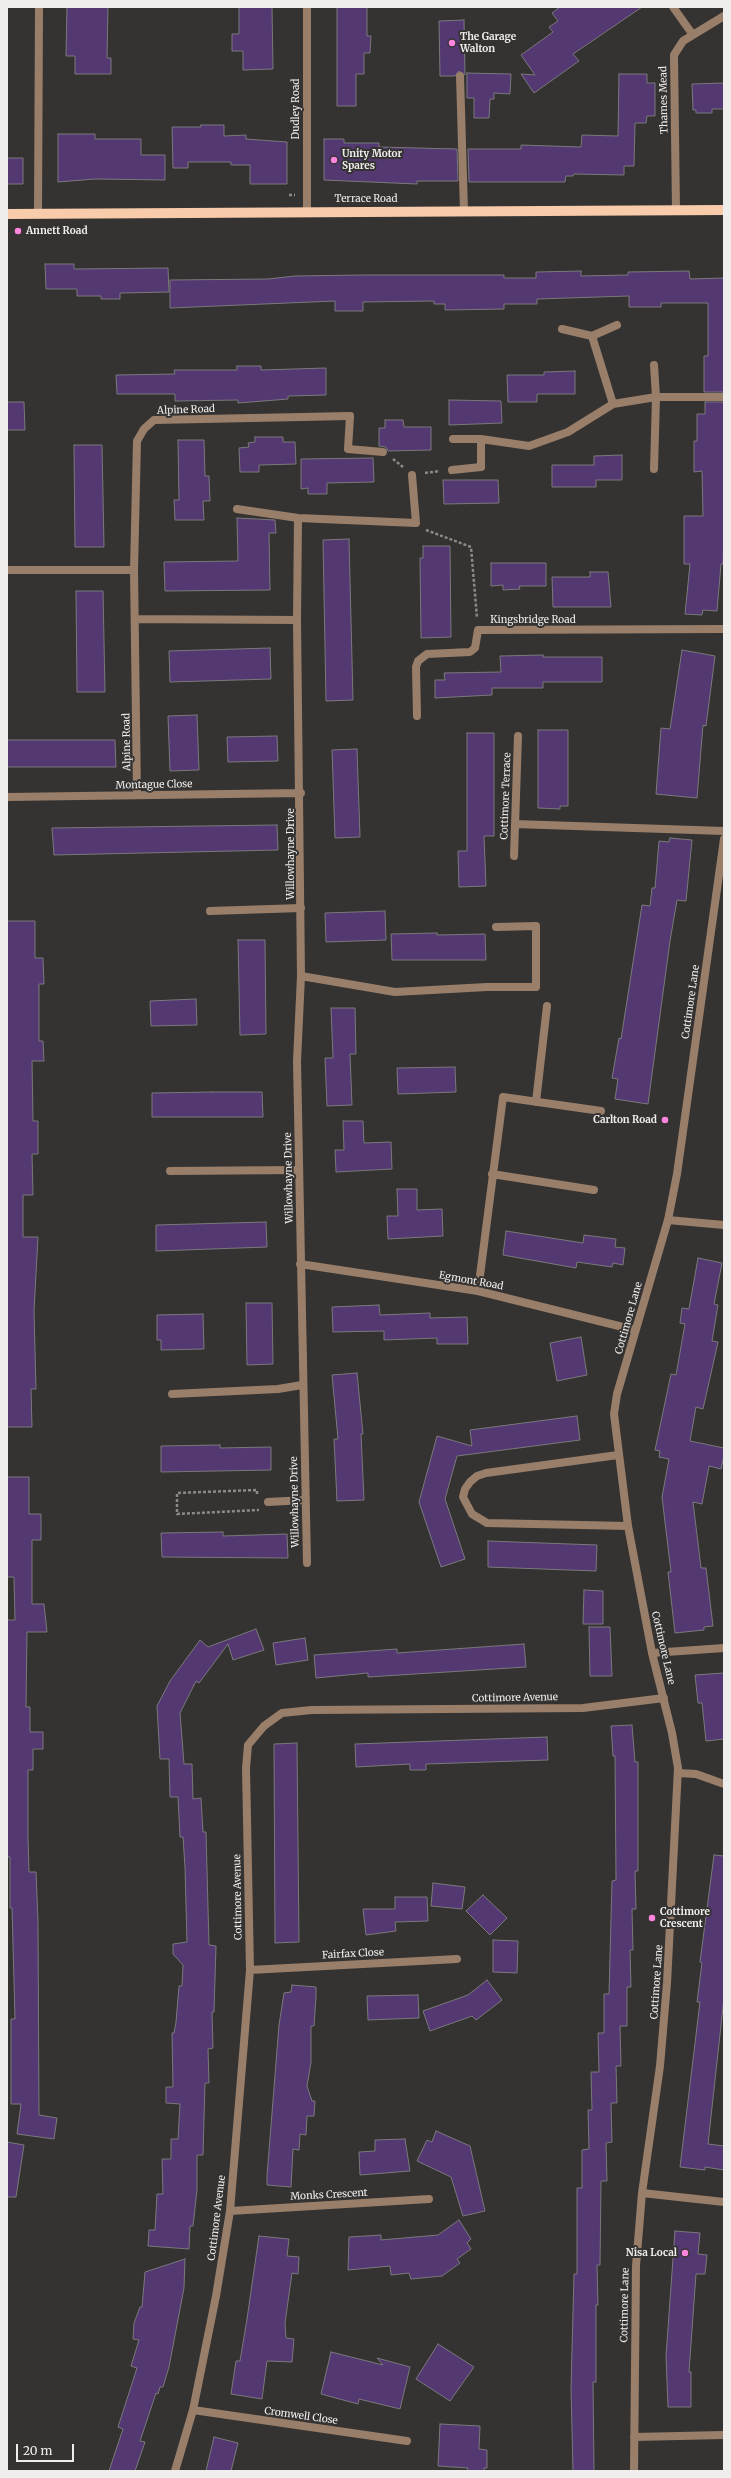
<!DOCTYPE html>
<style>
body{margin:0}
#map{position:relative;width:731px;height:2478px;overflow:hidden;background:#353332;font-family:Merriweather,serif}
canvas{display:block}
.frame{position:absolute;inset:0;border:8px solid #efeeed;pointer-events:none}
.scale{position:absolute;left:16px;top:2444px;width:58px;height:18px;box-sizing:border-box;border:2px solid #efeeed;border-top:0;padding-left:5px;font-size:12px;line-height:14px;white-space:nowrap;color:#efeeed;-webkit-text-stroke:3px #353332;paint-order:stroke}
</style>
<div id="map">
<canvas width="731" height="2478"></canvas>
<div class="frame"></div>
<div class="scale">20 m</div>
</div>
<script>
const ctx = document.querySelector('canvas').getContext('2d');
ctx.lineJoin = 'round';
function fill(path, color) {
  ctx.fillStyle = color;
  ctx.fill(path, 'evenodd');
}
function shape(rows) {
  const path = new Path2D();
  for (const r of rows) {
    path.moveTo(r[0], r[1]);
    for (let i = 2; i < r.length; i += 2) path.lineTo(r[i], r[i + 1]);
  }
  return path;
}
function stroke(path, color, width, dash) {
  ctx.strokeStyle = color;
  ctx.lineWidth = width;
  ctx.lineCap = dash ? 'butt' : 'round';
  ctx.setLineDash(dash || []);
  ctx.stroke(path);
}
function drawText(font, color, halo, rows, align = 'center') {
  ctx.font = font + ' Merriweather,serif';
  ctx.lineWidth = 4;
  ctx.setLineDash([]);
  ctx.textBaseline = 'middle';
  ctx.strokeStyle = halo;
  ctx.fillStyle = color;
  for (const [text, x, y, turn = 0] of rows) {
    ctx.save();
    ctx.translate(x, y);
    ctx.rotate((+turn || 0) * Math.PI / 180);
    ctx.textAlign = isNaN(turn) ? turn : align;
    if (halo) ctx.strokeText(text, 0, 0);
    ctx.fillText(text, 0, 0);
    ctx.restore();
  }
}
const building = shape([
 [67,7,108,7,107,58,111,58,111,74,75,74,75,56,66,56,67,7],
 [239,7,272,7,273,69,243,70,243,51,232,51,232,34,239,34,239,7],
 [337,7,367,7,367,36,371,36,370,53,364,53,364,74,356,74,356,106,337,106,337,7],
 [560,7,642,7,573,54,579,61,534,93,521,74,535,75,521,55,553,32,549,27,558,21,552,13,560,7],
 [464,20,465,75,459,71,455,76,440,76,439,21,464,20],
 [467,73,511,74,510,94,494,93,494,99,490,99,489,118,474,118,474,98,467,98,467,73],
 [619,74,647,74,647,83,655,83,655,116,647,116,646,123,635,123,634,166,624,166,624,175,574,174,573,176,566,176,565,182,469,182,468,149,521,149,521,145,581,147,582,135,618,136,619,74],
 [724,83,724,109,712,109,712,113,696,113,696,110,693,110,692,84,724,83],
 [201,125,224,125,224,136,246,135,246,139,287,142,287,184,250,184,250,165,231,165,231,162,188,162,188,168,173,168,172,127,201,127,201,125],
 [58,134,95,134,95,139,141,139,141,155,165,155,165,180,95,179,58,182,58,134],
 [324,139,344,139,344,143,379,143,379,147,457,149,458,181,417,181,417,184,324,180,324,139],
 [7,158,23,158,23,184,7,184,7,158],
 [45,264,74,264,74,269,168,268,169,292,120,293,120,299,101,299,101,296,77,296,77,289,46,289,45,264],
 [581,271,581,276,628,275,628,272,689,271,690,279,724,278,724,392,704,392,704,356,708,356,708,303,661,303,661,307,629,307,629,296,537,299,537,304,504,304,504,309,445,310,445,304,434,304,434,301,363,302,363,311,335,311,335,301,170,308,170,280,268,279,295,276,363,275,504,275,504,278,536,278,536,272,581,271],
 [237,366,261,366,261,370,326,368,326,395,288,396,288,399,238,403,238,400,175,401,175,394,117,394,116,375,175,374,174,370,237,370,237,366],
 [575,371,575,394,537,394,537,402,508,402,507,375,544,375,544,372,575,371],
 [449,400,501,401,502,423,449,425,449,400],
 [7,402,24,402,25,430,7,430,7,402],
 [705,402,724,402,724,533,723,564,721,564,717,611,703,610,702,615,685,614,690,564,684,564,684,516,703,516,702,471,694,472,694,441,697,441,697,414,705,414,705,402],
 [385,420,403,420,404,427,431,427,431,450,388,451,386,447,379,446,379,428,385,428,385,420],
 [255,437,283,437,283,442,295,442,296,464,259,465,259,472,240,472,239,448,249,447,248,443,255,442,255,437],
 [178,440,204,440,205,476,209,476,210,501,203,501,204,520,175,520,174,500,179,500,178,440],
 [74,445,102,445,104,547,75,547,74,445],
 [622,455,622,480,596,480,596,487,552,487,552,465,594,465,594,456,622,455],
 [373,458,374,482,327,483,327,494,308,494,308,488,301,489,301,459,373,458],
 [443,480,498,480,499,503,444,504,443,480],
 [237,518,275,520,276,533,269,533,270,590,165,591,164,562,238,561,237,518],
 [349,539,353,700,326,701,323,540,349,539],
 [423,546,450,546,451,637,421,638,420,558,423,558,423,546],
 [491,563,546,563,546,586,519,586,520,589,503,590,503,585,491,586,491,563],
 [590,572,608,572,611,607,553,607,552,577,590,577,590,572],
 [76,591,103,591,105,692,77,692,76,591],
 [270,648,271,679,170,682,169,651,270,648],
 [682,650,715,656,706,726,703,725,697,798,656,794,661,728,670,729,682,650],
 [543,655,543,657,602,657,602,682,543,682,543,688,492,688,492,695,435,698,435,680,445,680,444,673,501,672,500,656,543,655],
 [197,715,199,770,170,771,168,716,197,715],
 [538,730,568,730,568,806,560,806,560,809,538,808,538,730],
 [467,733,494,733,494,836,484,836,486,886,459,887,458,851,467,851,467,733],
 [277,736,278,761,228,762,227,737,277,736],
 [7,740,115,740,116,767,7,767,7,740],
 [357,749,360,837,335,838,332,750,357,749],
 [277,825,278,850,54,855,52,828,277,825],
 [670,838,692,840,686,901,677,900,670,941,648,1104,615,1099,618,1079,612,1078,619,1038,621,1039,642,905,650,906,652,888,655,888,659,841,669,842,670,838],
 [385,911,386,940,326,942,325,913,385,911],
 [7,921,35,921,35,958,43,958,44,984,39,984,39,1041,43,1041,44,1061,32,1061,33,1121,38,1121,38,1154,32,1154,33,1195,23,1195,23,1237,38,1237,34,1311,36,1389,31,1389,32,1427,7,1427,7,921],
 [437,933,437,935,485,934,486,960,392,960,391,934,437,933],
 [238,940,265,940,266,1034,240,1035,238,940],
 [196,999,197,1025,151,1026,150,1001,196,999],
 [331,1008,355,1008,356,1054,350,1054,352,1105,327,1106,325,1058,333,1058,331,1008],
 [455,1067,456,1092,398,1094,397,1068,455,1067],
 [212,1092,262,1092,263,1117,152,1117,152,1093,212,1092],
 [343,1121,363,1121,364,1143,391,1142,392,1169,336,1172,335,1150,344,1150,343,1121],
 [397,1189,417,1189,417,1210,442,1209,443,1236,388,1239,387,1216,398,1216,397,1189],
 [266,1222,267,1247,156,1251,156,1225,266,1222],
 [506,1231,583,1243,584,1235,616,1239,615,1247,625,1248,623,1265,613,1263,612,1267,577,1262,576,1268,503,1255,506,1231],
 [698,1258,722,1263,714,1304,718,1305,712,1341,718,1342,703,1409,696,1407,690,1441,724,1448,724,1455,721,1469,709,1466,702,1504,693,1502,701,1568,706,1568,713,1626,704,1627,704,1630,675,1633,668,1572,671,1572,662,1497,669,1459,659,1457,660,1451,655,1450,671,1374,676,1375,685,1324,680,1323,682,1308,689,1309,698,1258],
 [246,1303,272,1303,273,1364,247,1365,246,1303],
 [379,1305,380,1315,430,1313,430,1318,467,1317,468,1344,437,1344,437,1338,384,1340,384,1331,333,1332,332,1307,379,1305],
 [203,1314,204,1349,161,1350,161,1340,157,1340,157,1315,203,1314],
 [581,1337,587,1375,557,1381,550,1343,581,1337],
 [357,1373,363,1434,361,1434,364,1500,337,1501,334,1439,338,1439,332,1375,357,1373],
 [577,1416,580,1440,457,1456,445,1499,465,1559,441,1567,419,1502,437,1436,472,1446,470,1430,577,1416],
 [220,1445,220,1448,271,1447,271,1470,161,1472,161,1446,220,1445],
 [7,1477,29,1477,29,1514,41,1514,41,1540,32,1540,32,1604,44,1604,47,1632,27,1632,26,1707,30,1707,30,1732,43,1732,43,1749,33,1749,33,1770,28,1770,28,1838,29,1872,36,1872,38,1921,39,2115,57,2118,54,2139,17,2134,21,2104,11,2104,11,2019,15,2019,12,1908,10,1908,10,1857,7,1857,7,1620,15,1620,14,1577,7,1577,7,1477],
 [223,1532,223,1536,287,1534,288,1558,162,1557,161,1533,223,1532],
 [488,1541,597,1545,596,1571,488,1567,488,1541],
 [584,1590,603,1591,603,1624,583,1624,584,1590],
 [589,1627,610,1627,612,1676,590,1676,589,1627],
 [256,1629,264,1650,233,1660,228,1644,199,1683,196,1681,180,1713,184,1764,192,1764,193,1799,201,1798,203,1832,206,1832,209,1945,216,1946,214,2012,212,2012,213,2048,208,2049,209,2083,205,2083,203,2155,197,2155,197,2190,193,2226,190,2226,189,2249,148,2246,149,2230,155,2230,157,2194,163,2194,162,2159,171,2159,171,2139,178,2139,180,2104,166,2103,166,2087,173,2087,172,2033,174,2033,176,2022,179,1986,182,1986,183,1965,173,1954,173,1944,187,1942,185,1867,183,1837,180,1837,178,1797,170,1797,169,1759,160,1759,157,1706,170,1681,200,1640,208,1647,256,1629],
 [305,1638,308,1660,276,1665,273,1643,305,1638],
 [524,1644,526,1667,368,1677,368,1673,316,1678,314,1655,397,1649,397,1653,524,1644],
 [724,1673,724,1739,706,1741,702,1703,698,1703,695,1675,724,1673],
 [632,1725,635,1762,638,1762,638,1871,635,1871,636,1909,632,1909,633,1950,630,1950,631,1987,627,1987,627,2026,620,2026,621,2066,616,2066,617,2103,611,2103,612,2142,606,2143,607,2181,601,2181,600,2265,597,2265,598,2305,596,2305,596,2382,593,2382,594,2471,573,2471,571,2389,574,2274,577,2274,577,2188,582,2188,582,2150,589,2149,588,2110,592,2110,591,2072,599,2072,598,2033,604,2033,604,1994,609,1994,612,1881,616,1880,615,1756,613,1756,611,1726,632,1725],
 [547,1737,548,1760,426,1764,426,1770,410,1770,410,1764,356,1767,355,1744,547,1737],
 [297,1743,299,1942,275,1943,274,1744,297,1743],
 [714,1855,724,1856,724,1998,708,2144,724,2146,724,2170,705,2167,705,2170,680,2167,700,2002,697,2002,702,1963,700,1962,714,1855],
 [433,1883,465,1887,462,1909,431,1906,433,1883],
 [483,1895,507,1918,490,1935,466,1911,483,1895],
 [395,1897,427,1897,428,1921,395,1922,396,1931,366,1935,363,1909,395,1909,395,1897],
 [493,1940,518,1941,517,1973,493,1972,493,1940],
 [487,1980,502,2000,476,2020,472,2016,430,2031,423,2011,468,1995,487,1980],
 [292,1985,316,1987,316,1997,314,2026,311,2026,311,2062,307,2086,312,2101,315,2101,314,2116,307,2116,306,2135,300,2134,299,2150,293,2149,291,2187,267,2185,267,2176,279,2025,284,1993,291,1992,292,1985],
 [418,1995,419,2018,368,2020,367,1996,418,1995],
 [436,2131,470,2146,485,2211,463,2216,451,2177,417,2161,427,2140,432,2142,436,2131],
 [405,2139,410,2171,360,2175,359,2152,375,2151,375,2140,405,2139],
 [7,2142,24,2145,16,2197,7,2197,7,2142],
 [459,2220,471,2239,467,2243,471,2249,457,2259,460,2263,442,2276,411,2279,409,2273,391,2275,390,2266,348,2270,349,2237,381,2235,381,2240,438,2235,459,2220],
 [675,2231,700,2233,698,2254,707,2255,705,2274,696,2274,689,2372,691,2372,691,2407,668,2407,666,2356,675,2231],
 [259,2236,289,2239,287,2256,299,2257,298,2274,292,2273,285,2323,286,2338,294,2339,292,2362,267,2361,262,2399,231,2394,236,2361,240,2361,247,2319,259,2236],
 [185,2259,184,2288,169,2367,163,2387,160,2387,158,2394,156,2393,140,2441,145,2442,135,2471,109,2471,123,2429,118,2427,137,2368,131,2366,139,2340,133,2339,134,2323,140,2307,142,2307,145,2272,185,2259],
 [438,2344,474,2367,450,2401,416,2379,438,2344],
 [331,2352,383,2365,377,2358,410,2367,400,2409,359,2399,358,2404,321,2394,331,2352],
 [440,2424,480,2426,479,2449,487,2450,487,2468,484,2468,484,2471,467,2471,468,2468,438,2466,440,2424],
 [214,2437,238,2443,231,2471,206,2471,214,2437]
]);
fill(building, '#543872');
stroke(building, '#7a797c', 1);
stroke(shape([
 [289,195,295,195],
 [393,459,403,467],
 [425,473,440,471],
 [426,530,471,547,477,618],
 [257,1494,257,1490,177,1493,177,1514,259,1510]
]), '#8c8a89', 2.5, [3, 2]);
stroke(shape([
 [460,76,464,211],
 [350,416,348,449,383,452],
 [654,469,656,397],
 [452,470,481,467],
 [210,911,301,908],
 [487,987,536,987,536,926,496,927],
 [536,1102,547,1006],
 [170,1171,299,1170],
 [492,1174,594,1190],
 [478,1291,503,1097,601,1111],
 [172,1394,278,1389,302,1385],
 [268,1502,305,1500]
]), '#997f6a', 8);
stroke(shape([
 [673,7,693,35],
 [676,210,674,55,683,41,724,16],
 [307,211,307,7],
 [38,213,39,7],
 [562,329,592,336,617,325],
 [592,336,613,404],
 [654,365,656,397],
 [453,439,481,439,529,446,568,432,613,404,656,397,724,397],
 [481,467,481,439],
 [237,509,298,518,416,523,412,475],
 [298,518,297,620,301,976,297,1061,307,1563],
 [7,570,134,570],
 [135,619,297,620],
 [417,716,416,667,418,661,427,654,470,652,475,648,478,630,724,629],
 [137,795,134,570,137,441,144,429,154,420,350,416],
 [7,797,301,793],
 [515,824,724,831],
 [514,856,518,736],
 [301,976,395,992,487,987],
 [668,1220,724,1225],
 [300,1264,478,1291,635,1330],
 [618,1455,486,1473,477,1476,470,1482,465,1489,463,1497,472,1514,487,1523,628,1526],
 [652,1653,724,1648],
 [678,1773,696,1774,724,1784],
 [250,1970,457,1959],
 [642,2193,724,2202],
 [230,2211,429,2199],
 [193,2410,407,2441],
 [634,2437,724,2435],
 [175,2471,193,2410,216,2296,230,2211,250,1970,246,1768,248,1745,264,1726,282,1713,312,1710,583,1708,664,1698],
 [634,2471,636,2266,642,2193,660,2066,667,1983,678,1768,672,1733,652,1653,628,1526,614,1414,617,1394,668,1220,677,1174,724,839]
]), '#997f6a', 8);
stroke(shape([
 [7,214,724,210]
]), '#f8ccaa', 10);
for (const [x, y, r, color] of [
 [452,43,4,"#ff85df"],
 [334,160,4,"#ff85df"],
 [18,231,4,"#ff85df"],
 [665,1120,4,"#ff85df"],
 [652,1918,4,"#ff85df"],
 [685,2253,4,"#ff85df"]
]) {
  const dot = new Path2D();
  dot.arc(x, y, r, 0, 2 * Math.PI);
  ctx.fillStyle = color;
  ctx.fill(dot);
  stroke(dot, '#353332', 1.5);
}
drawText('bold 10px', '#efeeed', '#353332', [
 ["The Garage",460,37],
 ["Walton",460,49],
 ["Unity Motor",342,154],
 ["Spares",342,166],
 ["Annett Road",26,231],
 ["Carlton Road",657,1120,"right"],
 ["Cottimore",660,1912],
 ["Crescent",660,1924],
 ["Nisa Local",677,2253,"right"]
], 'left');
drawText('10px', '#efeeed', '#353332', [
 ["Thames Mead",664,100,-91],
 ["Dudley Road",296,109,-90],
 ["Terrace Road",366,199],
 ["Alpine Road",186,410,-2],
 ["Kingsbridge Road",533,620],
 ["Alpine Road",127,742,-91],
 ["Montague Close",154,785,-1],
 ["Cottimore Terrace",506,796,-88],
 ["Willowhayne Drive",291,854,-90],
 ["Cottimore Lane",691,1002,-82],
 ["Willowhayne Drive",289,1178,-91],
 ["Egmont Road",471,1281,10],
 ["Cottimore Lane",629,1318,-74],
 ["Willowhayne Drive",295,1502,-91],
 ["Cottimore Lane",663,1648,77],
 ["Cottimore Avenue",515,1698,-1],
 ["Cottimore Avenue",238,1897,-91],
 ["Fairfax Close",353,1954,-3],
 ["Cottimore Lane",657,1982,-86],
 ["Monks Crescent",329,2195,-3],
 ["Cottimore Avenue",217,2218,-83],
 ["Cottimore Lane",625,2305,-89],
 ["Cromwell Close",301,2416,8]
]);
</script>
